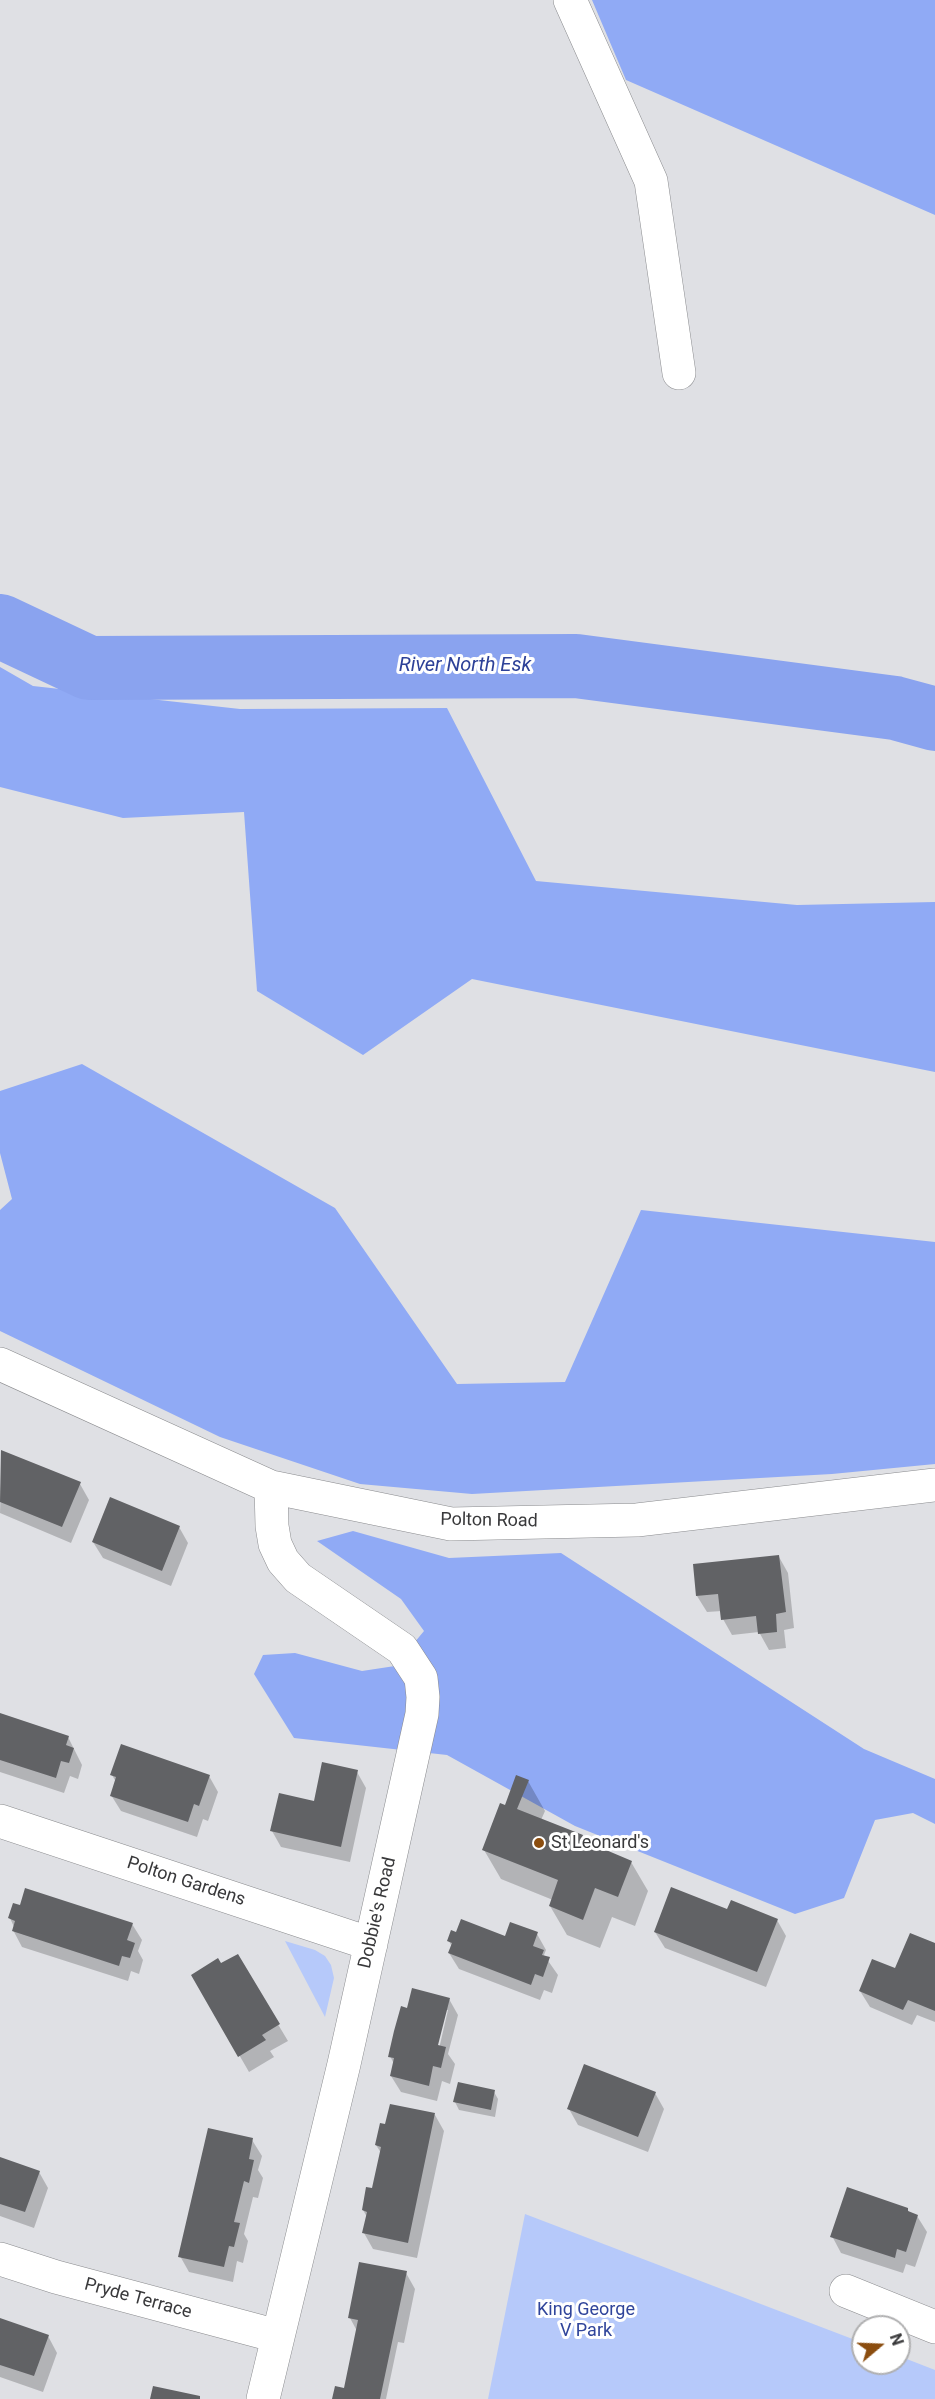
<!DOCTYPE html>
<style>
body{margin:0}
#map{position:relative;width:935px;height:2399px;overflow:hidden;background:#dfe0e4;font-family:Roboto,sans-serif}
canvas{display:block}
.north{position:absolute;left:851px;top:2315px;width:60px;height:60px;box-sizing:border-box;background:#fff;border:2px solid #b0b0b1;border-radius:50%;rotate:71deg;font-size:16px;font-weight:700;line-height:24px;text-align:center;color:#39393b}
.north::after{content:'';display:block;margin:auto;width:21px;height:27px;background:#8b4d0f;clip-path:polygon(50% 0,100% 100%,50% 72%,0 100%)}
</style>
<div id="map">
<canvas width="935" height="2399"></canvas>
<div class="north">N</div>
</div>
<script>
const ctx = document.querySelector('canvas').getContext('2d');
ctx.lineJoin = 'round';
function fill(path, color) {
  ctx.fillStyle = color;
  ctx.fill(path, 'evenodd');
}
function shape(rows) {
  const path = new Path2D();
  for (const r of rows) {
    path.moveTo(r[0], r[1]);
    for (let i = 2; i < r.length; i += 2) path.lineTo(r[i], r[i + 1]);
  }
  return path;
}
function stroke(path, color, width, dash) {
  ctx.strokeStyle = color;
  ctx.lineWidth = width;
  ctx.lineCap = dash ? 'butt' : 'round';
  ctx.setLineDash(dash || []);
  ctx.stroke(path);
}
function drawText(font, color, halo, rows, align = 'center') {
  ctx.font = font + ' Roboto,sans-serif';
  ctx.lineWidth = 6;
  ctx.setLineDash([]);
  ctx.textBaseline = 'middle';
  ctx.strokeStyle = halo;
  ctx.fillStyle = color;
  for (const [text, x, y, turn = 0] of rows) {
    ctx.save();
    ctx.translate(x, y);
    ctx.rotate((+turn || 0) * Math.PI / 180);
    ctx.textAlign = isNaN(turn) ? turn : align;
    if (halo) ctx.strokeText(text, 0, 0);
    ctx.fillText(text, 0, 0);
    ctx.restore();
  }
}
fill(shape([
 [285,1941,315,1950,325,1956,331,1965,334,1978,325,2017],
 [525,2214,863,2343,863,2363,899,2363,899,2356,935,2370,935,2399,488,2399]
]), '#b6c9fa');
fill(shape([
 [592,0,935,0,935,215,626,80],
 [0,667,33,686,240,709,447,708,536,881,797,905,935,902,935,1072,472,979,363,1055,257,991,244,812,123,818,0,787],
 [82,1064,335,1208,457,1384,565,1382,641,1210,935,1242,935,1464,832,1474,472,1494,360,1484,220,1437,0,1331,0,1210,12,1199,0,1153,0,1091],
 [353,1531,449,1558,561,1553,864,1749,935,1779,935,1824,913,1813,875,1820,844,1898,795,1914,575,1826,447,1755,294,1738,254,1674,263,1655,295,1653,362,1671,395,1666,424,1631,401,1599,317,1541]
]), '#90aaf5');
fill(shape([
 [2,1452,80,1484,89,1500,71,1543,0,1513],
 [179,1527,188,1543,171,1586,103,1558,93,1542],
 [779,1557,788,1573,794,1628,784,1630,786,1648,769,1650,759,1632,732,1635,723,1619,722,1611,707,1612,697,1596,694,1566],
 [0,1714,68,1737,82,1765,78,1779,70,1776,64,1793,0,1772],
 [357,1772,366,1788,350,1862,281,1847,272,1831],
 [112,1775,209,1776,218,1792,208,1821,203,1819,197,1837,121,1811,111,1795,116,1782],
 [528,1781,545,1811,541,1820,582,1836,584,1840,606,1849,608,1853,631,1862,648,1891,635,1926,612,1917,600,1948,567,1935,550,1906,553,1900,501,1879,484,1850,506,1807],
 [728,1911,777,1920,786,1936,766,1987,665,1948,655,1932],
 [10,1918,132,1924,142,1940,138,1951,143,1960,139,1974,131,1971,128,1981,22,1947,13,1930,14,1927],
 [537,1934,546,1950,544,1955,558,1975,552,1993,544,1990,540,2000,459,1969,449,1953,452,1947,449,1941,506,1938],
 [935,1945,935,2022,917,2015,912,2025,870,2007,860,1991],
 [237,1956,288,2041,270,2051,274,2057,249,2072,193,1975,220,1965],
 [449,1999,458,2015,448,2054,455,2064,450,2084,442,2081,437,2101,401,2092,391,2076,394,2064,390,2056,408,2010],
 [445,2010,448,2010,438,2053,435,2052],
 [494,2092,498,2099,495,2117,459,2110,455,2102],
 [655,2093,664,2109,648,2152,578,2125,569,2109],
 [435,2115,444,2131,417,2258,373,2249,364,2233,367,2217,363,2210,373,2189,381,2153,376,2145,386,2126],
 [252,2140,262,2156,258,2170,263,2178,258,2198,253,2197,244,2234,248,2241,243,2263,237,2261,233,2282,189,2272,180,2256],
 [0,2159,39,2172,48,2188,34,2228,0,2216],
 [907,2209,910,2213,917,2216,927,2232,915,2267,906,2264,903,2273,841,2253,832,2236],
 [406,2273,415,2289,404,2343,398,2342,386,2399,334,2399,347,2391,357,2331,350,2318],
 [0,2320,48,2336,57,2353,43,2392,0,2377]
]), '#0003');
stroke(shape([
 [0,626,89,668,576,666,895,708,935,719]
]), '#8aa3ef', 64);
fill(shape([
 [1,1450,81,1482,62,1527,0,1502],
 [110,1497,180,1526,162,1571,92,1542],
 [779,1555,786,1612,776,1614,777,1632,758,1634,756,1616,721,1620,718,1594,696,1596,693,1564],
 [0,1713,69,1736,66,1745,74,1748,69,1763,61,1761,56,1778,0,1760],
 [121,1744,210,1775,199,1806,194,1804,188,1822,110,1796,116,1777,110,1775],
 [322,1762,358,1770,341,1847,270,1831,279,1793,314,1801],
 [516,1775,529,1780,517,1809,583,1835,582,1838,607,1848,606,1850,632,1861,618,1897,595,1888,583,1920,549,1906,558,1880,482,1850,500,1803,505,1805],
 [671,1887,727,1909,731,1900,778,1919,757,1972,654,1932],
 [25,1888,133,1923,127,1940,135,1943,130,1958,122,1956,119,1966,12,1931,15,1921,8,1918,13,1903,20,1905],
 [461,1919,505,1936,510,1922,538,1932,533,1946,544,1950,542,1955,550,1957,543,1977,535,1974,531,1985,448,1953,452,1943,447,1941,451,1930,456,1932],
 [910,1933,935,1943,935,2011,908,2000,903,2010,859,1991,872,1959,895,1968],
 [238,1954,280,2024,262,2035,266,2040,238,2057,191,1975,218,1958,221,1963],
 [412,1988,450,1998,438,2045,446,2047,441,2068,433,2066,429,2086,390,2076,394,2058,388,2057,394,2031,401,2006,407,2008],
 [584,2064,656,2092,638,2137,567,2109],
 [458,2082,495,2090,491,2110,453,2102],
 [390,2104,435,2113,408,2243,362,2233,367,2212,362,2210,366,2187,372,2188,381,2147,375,2145,380,2123,385,2124],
 [208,2128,253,2138,249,2159,254,2160,249,2183,244,2181,234,2222,240,2223,234,2247,229,2246,224,2267,178,2257],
 [0,2157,40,2171,25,2212,0,2204],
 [847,2187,908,2208,908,2211,918,2215,906,2252,897,2249,895,2258,830,2237],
 [359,2262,407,2271,380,2399,332,2399,335,2386,344,2388,358,2320,348,2318],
 [0,2318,49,2335,34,2376,0,2365],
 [153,2386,200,2396,200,2399,150,2399]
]), '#616265');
const minor = shape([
 [570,0,651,181,679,373],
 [0,1364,271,1487,451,1524,637,1520,935,1485],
 [0,1821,371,1944],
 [0,2259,56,2277,277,2336],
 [846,2291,935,2327],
 [263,2399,344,2064,422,1714,423,1697,421,1678,402,1649,298,1578,283,1561,275,1544,272,1526,271,1487]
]);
stroke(minor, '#8a8b8e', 34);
stroke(minor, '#fff', 33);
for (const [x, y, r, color] of [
 [539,1843,6,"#8b4d0f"]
]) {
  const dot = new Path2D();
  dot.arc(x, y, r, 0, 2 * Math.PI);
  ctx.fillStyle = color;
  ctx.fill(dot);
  stroke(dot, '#fff', 2);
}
drawText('18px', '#39393b', '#fff', [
 ["Polton Road",489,1521,1],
 ["Polton Gardens",186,1882,18],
 ["Dobbie's Road",378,1913,-77],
 ["Pryde Terrace",138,2299,15]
]);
drawText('18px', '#39393b', '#fff', [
 ["St Leonard's",551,1843]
], 'left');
drawText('18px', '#30459b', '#fff', [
 ["King George",586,2310],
 ["V Park",586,2331]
]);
drawText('italic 20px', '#2d4198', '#fff', [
 ["River North Esk",465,666]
]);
</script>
